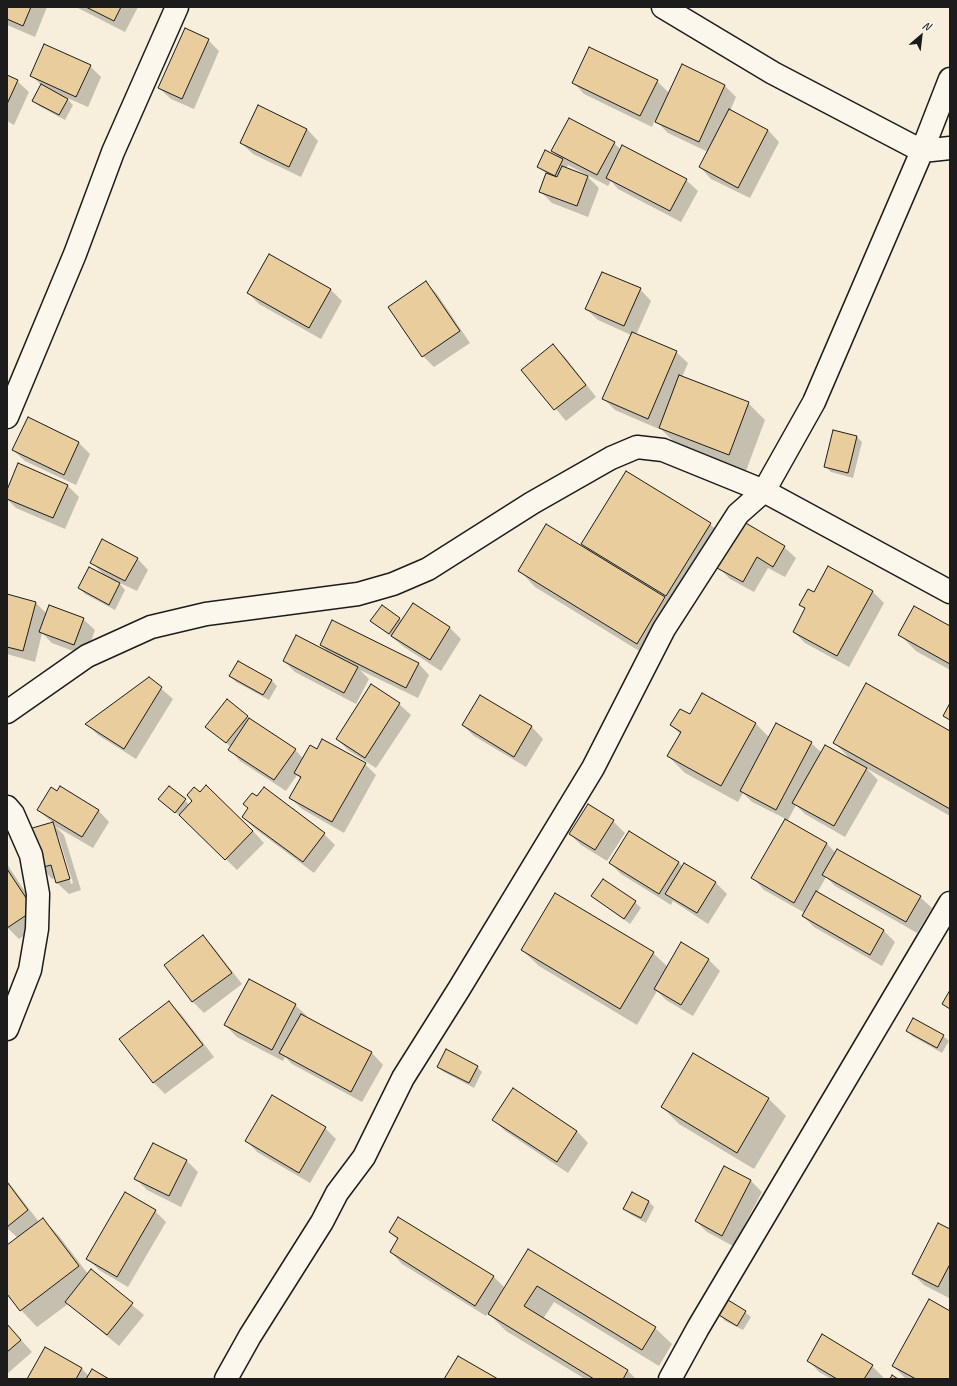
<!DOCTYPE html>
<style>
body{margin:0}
#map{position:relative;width:957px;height:1386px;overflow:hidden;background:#f7efdc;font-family:Caveat,sans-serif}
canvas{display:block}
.frame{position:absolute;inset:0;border:8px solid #1c1c1c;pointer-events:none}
.north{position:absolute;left:901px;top:16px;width:40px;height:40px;-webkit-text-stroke:3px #fbf7ec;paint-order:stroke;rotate:28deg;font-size:11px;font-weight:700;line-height:16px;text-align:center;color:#1c1c1c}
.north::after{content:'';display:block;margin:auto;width:14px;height:18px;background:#1c1c1c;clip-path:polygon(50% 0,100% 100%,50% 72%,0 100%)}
</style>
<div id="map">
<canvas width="957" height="1386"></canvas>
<div class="frame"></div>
<div class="north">N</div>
</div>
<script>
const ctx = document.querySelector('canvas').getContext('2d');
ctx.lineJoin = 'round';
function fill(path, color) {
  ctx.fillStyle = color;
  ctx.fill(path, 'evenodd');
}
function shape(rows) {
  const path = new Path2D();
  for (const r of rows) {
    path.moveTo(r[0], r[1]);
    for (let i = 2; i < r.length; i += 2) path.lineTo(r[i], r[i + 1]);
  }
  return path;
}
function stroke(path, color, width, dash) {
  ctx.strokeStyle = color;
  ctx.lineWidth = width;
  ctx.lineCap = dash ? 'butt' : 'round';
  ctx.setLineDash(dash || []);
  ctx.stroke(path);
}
fill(shape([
 [7,7,47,7,35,37,7,25],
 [76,7,138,7,125,32],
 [208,40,219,51,194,109,171,99,159,88],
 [90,66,101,77,88,107,65,97,73,105,65,120,39,106,33,101,42,86,32,76],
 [7,76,17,81,29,92,14,125,7,121],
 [657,81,669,93,725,86,736,97,730,111,768,130,779,142,750,198,711,179,700,167,708,152,668,133,655,120,652,127,584,94,573,82],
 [307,129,318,141,301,177,253,154,241,143],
 [614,143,621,150,686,180,698,191,681,222,618,189,611,181,608,186,568,165,566,169,588,177,599,188,588,217,552,203,540,191,547,174,538,167,560,158,552,151],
 [426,283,437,294,470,343,434,367,423,356],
 [330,289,342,301,321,339,259,304,248,293],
 [640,289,651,301,636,335,676,352,688,363,682,377,748,403,765,420,746,471,677,445,660,428,659,429,615,410,604,399,631,335,598,320,586,309],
 [553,346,565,357,596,397,566,421,523,370],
 [28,418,79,443,90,454,76,485,25,461,13,450],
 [856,436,862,442,853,478,831,472,826,467],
 [67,485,79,497,65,529,16,508,7,499,7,492],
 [710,524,727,540,654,660,535,587,519,570,589,551,582,544],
 [784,547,796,558,785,577,768,568,754,592,730,579,719,568],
 [137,558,148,570,137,591,118,582,125,590,115,610,85,594,79,588,104,575,91,562],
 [828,568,873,592,884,603,849,667,805,643,794,632,806,609,800,604,815,594],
 [7,595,36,603,47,614,83,619,95,630,86,656,52,643,42,633,35,662,7,654],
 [413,604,450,628,461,639,441,671,404,647,372,621,399,618,402,621],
 [950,627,950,670,916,651,899,634],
 [321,645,418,663,429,675,418,698,360,670,369,679,356,704,295,672,284,661,327,651],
 [230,676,271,680,277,686,269,700,236,682],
 [149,678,173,699,136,759,98,735,87,724],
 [702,694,756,724,769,737,811,743,822,753,851,760,834,742,950,732,950,816,866,768,878,780,845,837,805,814,796,805,787,822,827,844,836,853,920,897,932,908,917,933,835,886,826,877,817,893,884,931,895,942,882,966,814,927,803,916,805,913,764,890,753,878,786,819,752,802,743,793,738,802,685,773,668,756,680,734,671,725,690,716],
 [481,696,532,727,543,739,526,767,474,736,463,725],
 [399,704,411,715,376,768,348,750,337,739],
 [247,717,295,750,303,758,318,750,365,764,376,775,344,833,302,809,290,798,301,779,297,775,286,791,240,761,229,749,231,747,206,726],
 [169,787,190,805,194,801,253,831,264,843,237,870,182,816,181,817,165,804],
 [588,805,613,821,625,833,607,861,581,845,570,834],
 [249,809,324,834,335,845,314,873,254,828,243,816],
 [38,810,98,810,109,822,93,848,55,826,64,835,81,890,69,894,57,883,56,878,52,879,41,867,53,823],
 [56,835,58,835,73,883,71,884],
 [678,862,683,867,685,864,716,883,727,894,708,924,673,901,671,905,621,874,610,863],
 [7,864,45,922,19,939,7,927],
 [592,896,635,902,641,908,630,924],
 [203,936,214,948,242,984,204,1013,193,1002,165,965],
 [522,950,653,953,668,967,709,960,720,971,693,1016,666,1000,657,991,637,1025,539,966],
 [169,1002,181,1014,214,1057,165,1094,154,1083,121,1039],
 [295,1005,307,1016,306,1018,372,1053,383,1065,362,1102,292,1064,285,1057,283,1061,237,1037,225,1025],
 [907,1030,943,1036,949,1041,942,1053,912,1036],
 [693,1054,769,1099,786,1116,754,1169,679,1124,662,1107],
 [438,1067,477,1067,482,1072,474,1088,444,1072],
 [514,1090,577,1131,588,1143,568,1173,505,1131,493,1119],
 [325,1128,336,1139,310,1183,257,1152,246,1140],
 [153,1144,187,1161,198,1172,181,1207,147,1190,136,1179],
 [724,1167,751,1181,762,1192,733,1246,707,1232,696,1221],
 [7,1180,39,1222,43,1219,59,1236,88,1274,91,1271,144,1315,119,1346,68,1304,37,1327,21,1310,7,1292,7,1247,18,1238,7,1228],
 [649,1202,654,1207,646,1223,630,1214,625,1209],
 [155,1211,166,1222,128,1287,99,1270,88,1259],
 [950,1231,950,1297,949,1298,924,1285,913,1274],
 [390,1232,493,1276,505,1288,528,1250,655,1328,672,1344,659,1366,554,1302,543,1319,628,1371,636,1379,585,1379,506,1331,488,1313,486,1316,402,1264,391,1252,398,1240],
 [745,1312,751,1317,743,1330,725,1321,720,1315],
 [950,1312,950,1379,906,1379,893,1366],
 [7,1324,32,1352,7,1374],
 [45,1348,82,1369,89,1376,107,1379,28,1379],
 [808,1360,872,1366,883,1377,882,1379,831,1379,819,1372]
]), '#0003');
const building = shape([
 [7,7,31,7,23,26,7,19,7,7],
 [86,7,121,7,114,21,86,7],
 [185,28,209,39,182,99,158,88,185,28],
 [44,44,91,65,76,97,30,76,44,44],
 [589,47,658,80,640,116,572,83,589,47],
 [682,64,725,85,699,142,655,122,682,64],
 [7,75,18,80,7,104,7,75],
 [41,84,68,99,59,115,32,101,41,84],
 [258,105,307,129,289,167,240,143,258,105],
 [729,109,768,130,738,188,699,167,729,109],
 [569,118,615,142,597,175,551,151,569,118],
 [622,145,687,179,670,211,606,178,622,145],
 [545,150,563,159,555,176,537,167,545,150],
 [562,166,588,176,577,206,539,192,546,173,557,177,562,166],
 [269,254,331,289,309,328,247,293,269,254],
 [602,272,641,288,624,326,585,309,602,272],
 [426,281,460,331,422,357,388,307,426,281],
 [632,332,677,351,648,419,602,399,632,332],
 [553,344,586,385,554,410,521,370,553,344],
 [679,375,749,402,729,455,659,428,679,375],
 [28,417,79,442,64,475,12,450,28,417],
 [833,430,857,436,848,473,824,467,833,430],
 [18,463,68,485,53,518,7,499,7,490,18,463],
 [626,471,711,523,666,596,581,544,626,471],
 [744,522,785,546,773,567,757,557,743,582,717,568,744,522],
 [546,524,665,597,637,644,518,571,546,524],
 [102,539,138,558,125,581,90,563,102,539],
 [828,566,873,591,837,656,793,632,805,608,799,605,808,589,814,592,828,566],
 [89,567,120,583,109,605,78,588,89,567],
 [7,594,36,602,23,651,7,647,7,594],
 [413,603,450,627,430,660,391,636,413,603],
 [49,605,84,618,74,645,39,632,49,605],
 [382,605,400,618,389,634,370,621,382,605],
 [914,606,950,626,950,664,898,635,914,606],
 [332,620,419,663,406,688,320,645,332,620],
 [296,635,358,667,344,693,283,661,296,635],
 [238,661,272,680,263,695,229,676,238,661],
 [149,677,162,687,124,749,85,724,149,677],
 [866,683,950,731,950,809,833,743,866,683],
 [371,684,400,703,365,758,336,739,371,684],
 [702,693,756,723,721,786,667,756,681,732,670,725,680,709,690,714,702,693],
 [480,695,532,726,514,757,462,725,480,695],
 [227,699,248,716,226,743,205,727,227,699],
 [950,703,950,720,943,716,950,703],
 [249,718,296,749,274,780,228,750,249,718],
 [776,723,812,742,776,810,740,791,776,723],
 [322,739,366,763,332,822,289,798,301,777,294,773,310,745,317,749,322,739],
 [825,745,867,768,834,826,792,803,825,745],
 [206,785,253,831,225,860,179,815,192,801,187,795,194,787,200,792,206,785],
 [60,786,99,810,82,837,37,810,51,787,57,791,60,786],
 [169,786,186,799,175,813,158,799,169,786],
 [264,787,325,833,303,862,242,817,248,808,243,804,252,793,257,796,264,787],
 [588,804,614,820,595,850,569,834,588,804],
 [785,819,827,843,794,903,751,878,785,819],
 [53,822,70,879,56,883,51,865,40,868,29,829,53,822],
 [629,831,679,862,659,894,609,863,629,831],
 [837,849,921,896,906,922,822,875,837,849],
 [684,863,716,882,697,913,665,894,684,863],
 [7,869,34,910,7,928,7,869],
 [603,879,636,901,624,919,591,896,603,879],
 [816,891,884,930,870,955,802,916,816,891],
 [555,893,654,952,620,1009,521,950,555,893],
 [203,935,232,973,192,1002,164,965,203,935],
 [681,942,709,959,681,1005,654,989,681,942],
 [249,979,296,1004,272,1050,224,1025,249,979],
 [950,990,950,1009,942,1004,950,990],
 [169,1001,203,1045,153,1083,119,1039,169,1001],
 [301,1014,372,1052,351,1092,279,1053,301,1014],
 [913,1018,944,1035,937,1048,906,1031,913,1018],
 [446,1049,478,1066,469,1083,437,1067,446,1049],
 [693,1053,769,1098,737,1153,661,1107,693,1053],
 [513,1088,577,1131,557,1162,492,1120,513,1088],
 [272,1095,326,1127,299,1173,245,1141,272,1095],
 [153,1143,187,1160,169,1196,134,1179,153,1143],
 [724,1166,751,1180,722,1236,695,1221,724,1166],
 [7,1182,28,1210,7,1227,7,1182],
 [125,1192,156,1210,117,1277,86,1259,125,1192],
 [632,1192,649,1201,641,1218,623,1209,632,1192],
 [398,1217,494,1276,475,1306,390,1252,398,1238,389,1232,398,1217],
 [43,1218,79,1266,20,1311,7,1294,7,1245,43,1218],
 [938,1223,950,1229,950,1264,938,1287,912,1274,938,1223],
 [528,1249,656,1327,642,1350,537,1286,524,1306,628,1370,623,1379,594,1379,488,1314,528,1249],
 [91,1269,133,1303,107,1335,65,1302,91,1269],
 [929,1299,950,1311,950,1379,916,1379,892,1366,929,1299],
 [728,1300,746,1311,737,1326,719,1315,728,1300],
 [7,1324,21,1340,7,1352,7,1324],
 [822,1334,873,1365,864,1379,837,1379,807,1361,822,1334],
 [45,1347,82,1368,76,1379,27,1379,45,1347],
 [458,1356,498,1379,444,1379,458,1356],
 [92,1369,109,1379,86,1379,92,1369],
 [892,1375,898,1379,890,1379,892,1375]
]);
fill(building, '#e9cd9d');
stroke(building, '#1c1c1c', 1);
const minor = shape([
 [663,7,773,73,922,151,950,148],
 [7,417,75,254,113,152,177,7],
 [7,712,87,656,151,627,206,614,358,594,393,584,428,569,532,503,611,458,637,447,663,450,764,491,950,592],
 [7,807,13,814,31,855,38,894,37,929,30,970,7,1029],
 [226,1379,250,1336,322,1222,337,1193,364,1157,403,1078,459,989,593,768,664,629,738,514,764,491,814,402,922,151,950,79],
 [670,1379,698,1328,950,903]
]);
stroke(minor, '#1c1c1c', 25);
stroke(minor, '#fbf7ec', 22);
</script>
